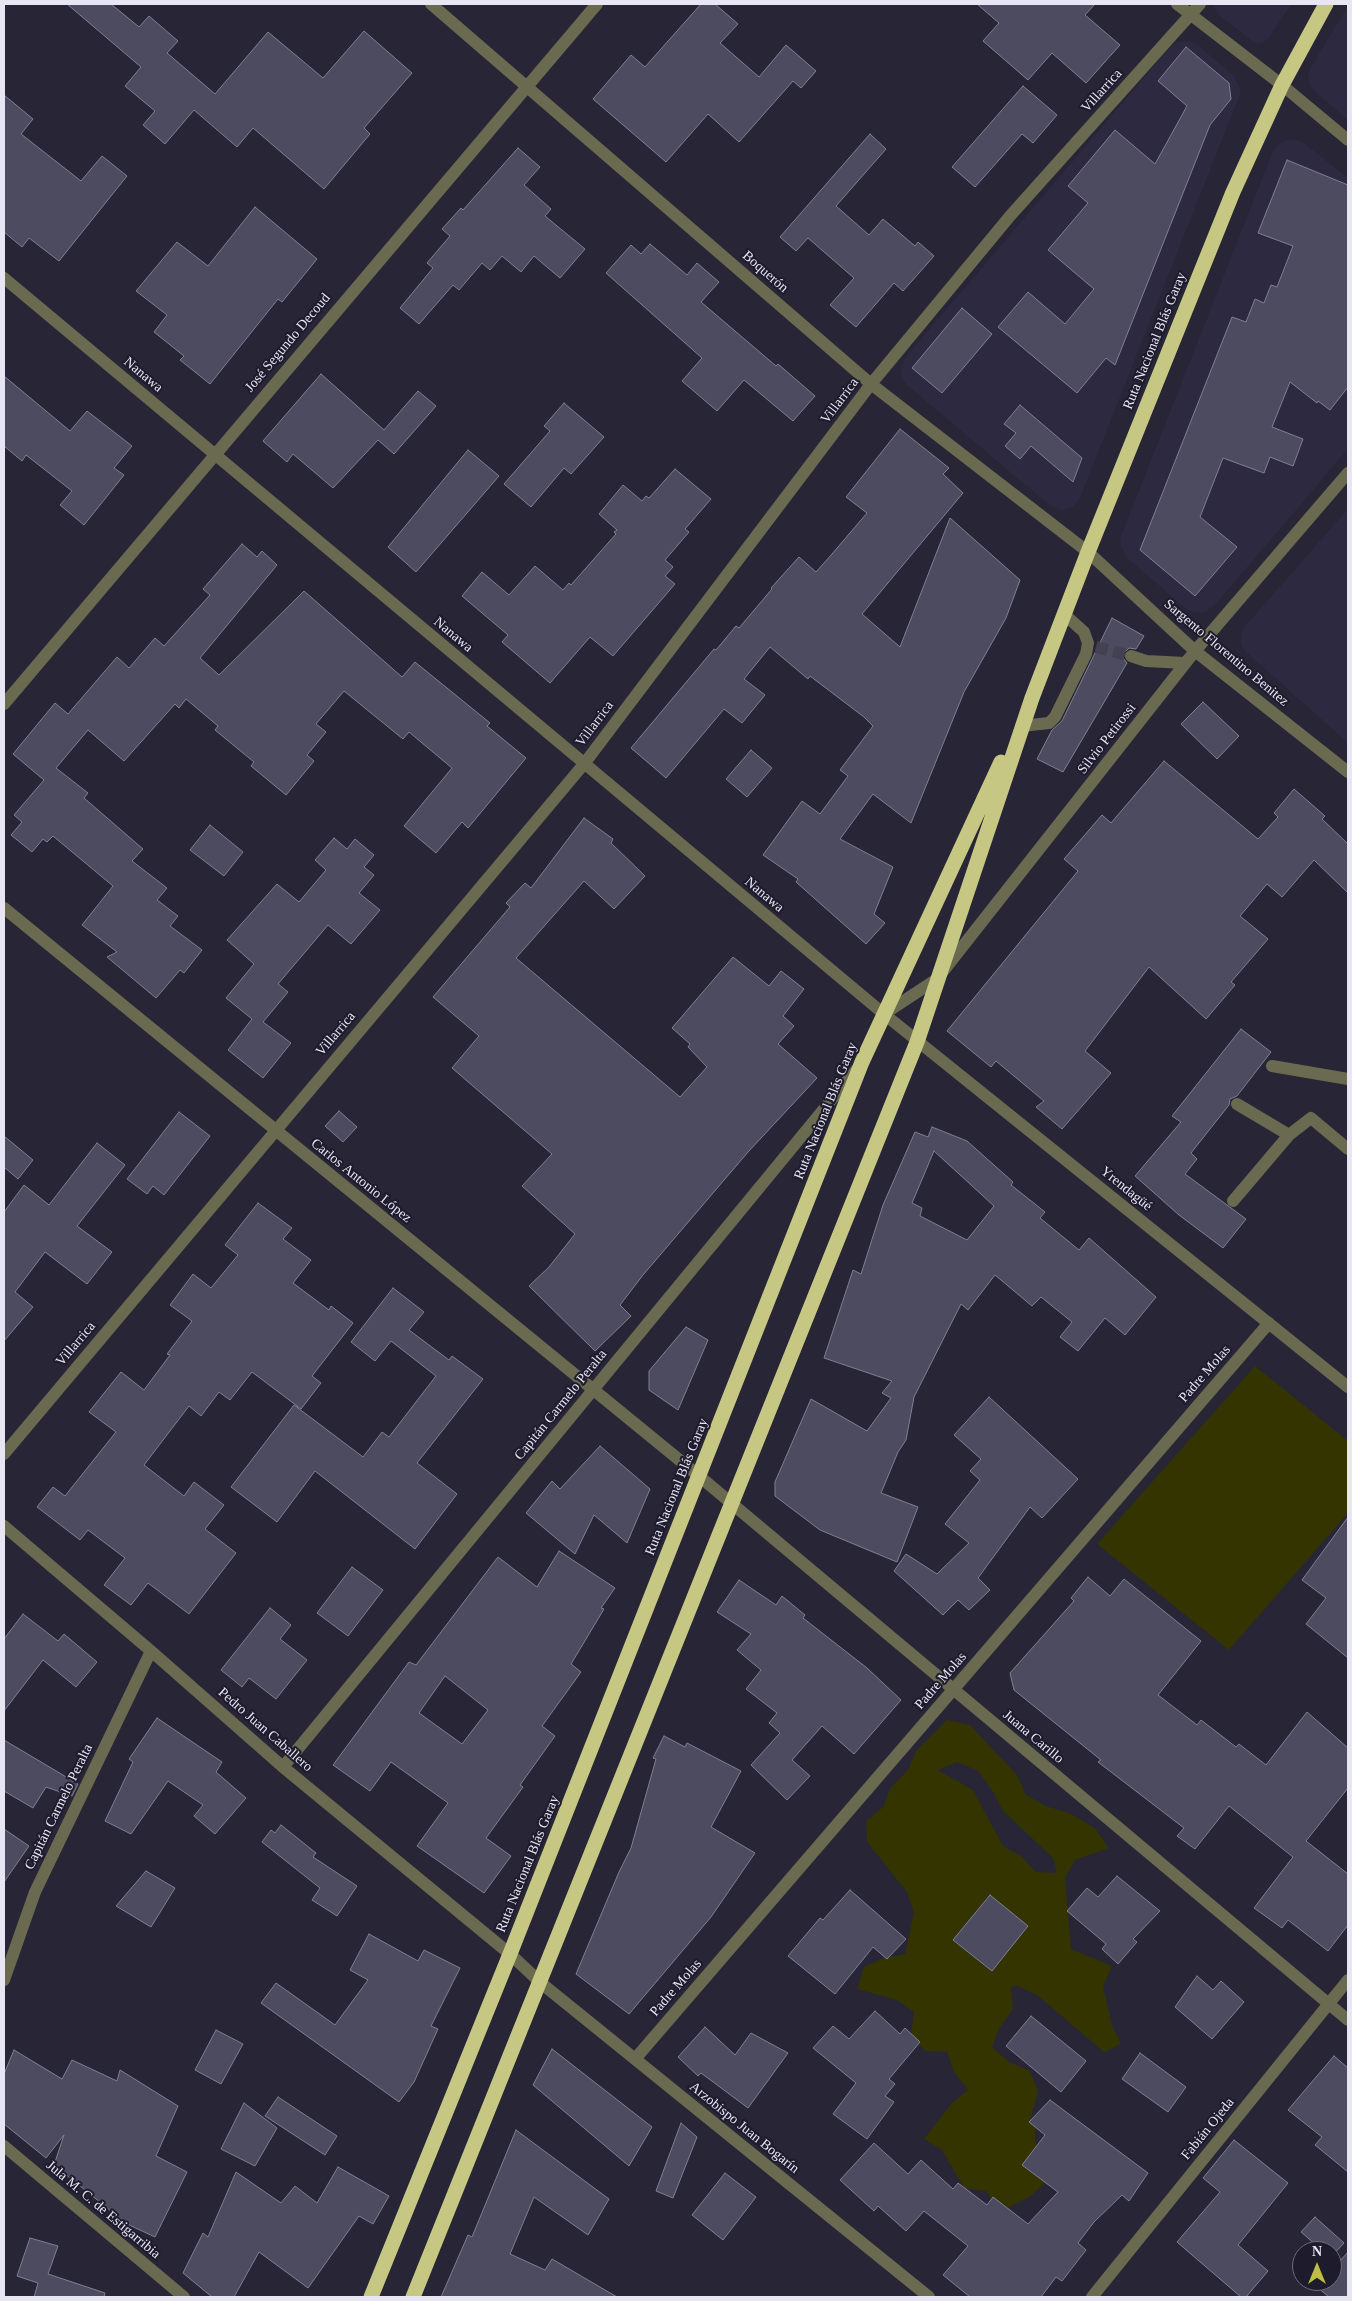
<!DOCTYPE html>
<meta charset="utf-8">
<style>
body{margin:0}
#map{position:relative;width:1352px;height:2301px;overflow:hidden;background:#272536;font-family:"Times New Roman",serif}
canvas{display:block}
.frame{position:absolute;inset:0;border:5px solid #e7e6f2;pointer-events:none}
.north{position:absolute;left:1292px;top:2241px;width:50px;height:50px;box-sizing:border-box;background:#1d1b2c;border:1px solid #6e6c7b;border-radius:50%;rotate:0deg;font-size:14px;font-weight:700;line-height:20px;text-align:center;color:#e7e6f2}
.north::after{content:'';display:block;margin:auto;width:18px;height:22px;background:#bebf42;clip-path:polygon(50% 0,100% 100%,50% 72%,0 100%)}
</style>
<div id="map">
<canvas width="1352" height="2301"></canvas>
<div class="frame"></div>
<div class="north">N</div>
</div>
<script>
const ctx = document.querySelector('canvas').getContext('2d');
ctx.lineJoin = 'round';
function fill(path, color) {
  ctx.fillStyle = color;
  ctx.fill(path, 'evenodd');
}
function shape(rows) {
  const path = new Path2D();
  for (const r of rows) {
    path.moveTo(r[0], r[1]);
    for (let i = 2; i < r.length; i += 2) path.lineTo(r[i], r[i + 1]);
  }
  return path;
}
function stroke(path, color, width, dash) {
  ctx.strokeStyle = color;
  ctx.lineWidth = width;
  ctx.lineCap = dash ? 'butt' : 'round';
  ctx.setLineDash(dash || []);
  ctx.stroke(path);
}
function drawText(font, color, halo, rows, align = 'center') {
  ctx.font = font + ' "Times New Roman",serif';
  ctx.lineWidth = 4;
  ctx.setLineDash([]);
  ctx.textBaseline = 'middle';
  ctx.strokeStyle = halo;
  ctx.fillStyle = color;
  for (const [text, x, y, turn = 0] of rows) {
    ctx.save();
    ctx.translate(x, y);
    ctx.rotate((+turn || 0) * Math.PI / 180);
    ctx.textAlign = isNaN(turn) ? turn : align;
    if (halo) ctx.strokeText(text, 0, 0);
    ctx.fillText(text, 0, 0);
    ctx.restore();
  }
}
fill(shape([
 [1215,4,1291,4,1269,38,1264,42,1258,44,1252,41,1219,15,1215,10],
 [1348,6,1348,120,1315,92,1310,85,1308,76,1311,67],
 [1189,41,1198,45,1233,75,1241,89,1239,97,1080,498,1073,507,1061,510,1049,505,908,386,902,378,901,368,905,358,1170,47,1178,42],
 [1293,139,1304,143,1348,178,1348,449,1214,606,1205,612,1195,613,1186,609,1127,558,1120,544,1121,536,1273,151,1281,142],
 [1348,509,1348,743,1247,653,1241,645,1241,635,1245,626]
]), '#2c2941');
fill(shape([
 [1255,1366,1348,1441,1348,1513,1229,1650,1097,1544],
 [947,1720,970,1725,1017,1775,1026,1795,1046,1806,1069,1813,1095,1828,1109,1848,1075,1860,1065,1878,1071,1949,1112,1966,1103,1986,1112,2025,1121,2044,1104,2052,1037,1995,1018,1986,1011,1987,1013,2009,1000,2027,992,2047,1009,2062,1030,2071,1038,2091,1030,2121,1035,2116,1035,2138,1045,2183,1028,2198,1005,2209,998,2208,986,2191,964,2188,942,2150,924,2139,951,2104,968,2090,954,2072,947,2052,925,2051,911,2034,914,2012,897,2000,857,1989,864,1967,884,1958,905,1954,914,1913,907,1892,867,1842,866,1821,883,1807,891,1787,908,1770,916,1751],
 [957,1762,978,1771,992,1790,1003,1811,1053,1858,1057,1873,1036,1872,1021,1856,1003,1846,973,1790,938,1770],
 [989,1895,1028,1926,992,1971,953,1940]
]), '#343400');
const building = shape([
 [67,4,111,4,139,27,149,16,178,41,167,53,215,94,268,32,323,78,364,31,412,73,364,128,370,134,324,189,253,128,237,147,194,110,165,144,143,125,155,111,125,86,141,67,67,4],
 [701,4,715,4,738,24,720,43,759,77,786,45,816,71,801,88,793,81,739,142,708,114,666,162,593,99,631,55,645,67,701,4],
 [977,4,1095,4,1085,15,1120,45,1086,83,1052,53,1028,80,983,41,999,23,977,4],
 [1186,47,1229,83,1231,99,1210,125,1115,365,1106,358,1077,393,998,327,1028,292,1065,324,1094,289,1048,250,1088,203,1068,186,1115,130,1155,164,1187,106,1158,81,1186,47],
 [1023,86,1057,115,1033,143,1022,134,975,187,952,167,1023,86],
 [4,95,33,119,21,134,81,181,102,156,127,176,59,261,29,238,22,247,4,232,4,95],
 [870,134,886,149,836,206,869,235,883,219,915,246,918,242,934,256,903,291,894,283,856,327,830,305,854,278,808,238,796,251,780,237,870,134],
 [518,148,540,167,524,185,551,209,545,216,585,249,560,278,534,256,521,272,502,256,490,270,482,263,459,290,453,285,419,324,400,308,433,268,427,263,450,236,442,229,461,208,463,210,518,148],
 [1287,160,1348,185,1348,387,1330,410,1318,401,1317,403,1290,382,1272,427,1303,439,1293,466,1270,457,1264,473,1223,458,1200,517,1237,547,1195,596,1140,550,1232,317,1246,322,1255,299,1264,303,1271,285,1277,287,1293,246,1258,233,1287,160],
 [255,207,317,259,282,302,278,299,210,384,180,360,184,356,154,332,167,315,136,291,177,242,208,266,255,207],
 [650,244,687,275,697,263,719,282,701,302,776,366,778,364,815,396,793,421,744,380,717,411,682,381,702,358,606,273,631,245,641,254,650,244],
 [962,308,992,334,942,393,912,368,962,308],
 [321,374,384,430,418,391,436,406,394,454,378,440,333,488,293,454,287,462,263,441,321,374],
 [4,376,70,431,87,411,132,446,114,468,124,475,84,525,60,505,72,491,26,455,22,461,4,446,4,376],
 [564,403,604,437,571,474,564,468,531,507,504,484,550,431,544,426,564,403],
 [1020,405,1082,458,1073,482,1031,446,1020,459,1005,446,1016,433,1004,424,1020,405],
 [900,429,949,468,943,474,963,493,862,614,900,647,950,518,1020,580,1006,618,964,692,911,823,873,794,840,839,893,867,874,914,885,923,866,944,796,882,798,879,763,855,802,801,820,814,848,776,840,770,873,726,864,717,810,676,808,679,770,647,744,679,765,695,742,723,724,709,666,778,631,748,714,649,716,650,736,626,739,628,772,589,771,588,799,557,816,572,832,554,867,513,846,497,900,429],
 [468,450,499,476,416,572,388,547,468,450],
 [675,469,711,499,685,529,689,532,665,560,673,567,665,576,675,584,613,656,590,637,550,683,502,642,508,635,462,596,482,572,509,595,535,566,563,590,569,583,571,585,616,534,614,532,617,530,599,514,623,485,642,501,646,496,649,498,675,469],
 [242,544,257,557,262,551,277,565,200,658,219,675,304,591,402,677,415,662,490,723,487,726,526,758,468,828,462,822,436,853,404,826,452,768,409,732,403,739,344,691,316,724,326,732,307,755,314,761,286,795,251,766,254,762,215,730,218,726,186,699,179,708,175,704,124,761,88,730,56,768,88,793,84,798,143,849,132,861,167,888,157,900,178,916,170,926,202,950,184,973,180,970,156,998,107,957,117,952,82,925,113,886,53,836,47,842,43,839,32,852,11,835,22,822,14,815,44,780,13,754,55,703,68,714,117,657,129,668,155,638,164,646,210,595,203,589,242,544],
 [1112,618,1144,636,1136,649,1129,648,1124,653,1123,658,1127,663,1063,772,1037,759,1052,730,1062,721,1112,618],
 [1203,702,1239,736,1217,759,1181,724,1203,702],
 [751,750,772,768,747,797,726,779,751,750],
 [1164,761,1258,839,1278,817,1274,813,1294,789,1325,816,1322,819,1348,844,1348,893,1314,860,1282,897,1267,884,1240,916,1268,939,1231,982,1235,985,1206,1019,1149,967,1085,1051,1111,1073,1062,1129,1036,1107,1044,1101,996,1061,991,1067,947,1031,1078,871,1064,859,1102,815,1111,823,1164,761],
 [584,818,613,839,611,843,645,876,614,909,584,881,516,958,680,1097,707,1067,688,1047,690,1044,672,1028,733,957,769,986,781,971,804,989,783,1016,794,1026,778,1044,817,1078,748,1152,643,1275,620,1305,631,1316,595,1351,529,1286,549,1267,575,1234,522,1186,552,1154,452,1068,479,1036,433,997,510,907,506,903,525,883,531,888,584,818],
 [210,825,243,852,224,876,190,850,210,825],
 [334,838,347,849,355,839,374,855,364,867,374,875,359,893,380,910,351,944,328,925,278,984,288,992,263,1022,291,1043,263,1078,228,1050,252,1019,226,998,254,964,227,940,277,884,299,902,326,870,315,860,334,838],
 [1241,1029,1271,1052,1237,1096,1230,1099,1229,1105,1191,1153,1197,1159,1185,1174,1246,1219,1223,1248,1179,1215,1135,1176,1181,1122,1172,1116,1241,1029],
 [339,1111,357,1127,343,1142,325,1126,339,1111],
 [179,1112,210,1136,164,1195,153,1186,147,1194,127,1179,179,1112],
 [932,1127,967,1141,1013,1182,1011,1185,1045,1212,1040,1218,1079,1250,1089,1238,1156,1297,1125,1335,1105,1318,1078,1351,1060,1337,1072,1322,1041,1297,1032,1306,995,1275,968,1310,961,1304,914,1397,906,1440,898,1452,881,1493,918,1507,897,1562,820,1530,775,1496,775,1482,811,1399,867,1431,891,1398,882,1393,892,1381,824,1358,853,1270,861,1274,883,1205,915,1132,928,1137,932,1127],
 [934,1151,994,1206,967,1240,920,1216,922,1208,912,1203,934,1151],
 [4,1136,33,1160,18,1179,4,1167,4,1136],
 [97,1143,125,1165,77,1226,112,1252,87,1284,45,1252,15,1292,33,1307,4,1341,4,1212,24,1185,49,1205,97,1143],
 [258,1203,292,1228,283,1239,311,1260,293,1283,329,1310,331,1306,353,1323,312,1376,321,1383,301,1409,252,1372,230,1400,219,1392,201,1416,189,1406,144,1465,184,1496,194,1482,224,1505,205,1529,236,1553,189,1614,148,1583,131,1605,104,1585,125,1558,88,1530,80,1540,37,1507,53,1487,65,1496,116,1432,89,1412,121,1372,144,1390,170,1355,167,1354,192,1321,170,1305,193,1274,211,1288,238,1255,225,1245,258,1203],
 [393,1288,424,1312,409,1330,449,1360,452,1356,483,1379,417,1463,457,1494,415,1549,315,1471,277,1522,231,1487,294,1405,363,1457,382,1432,389,1437,436,1376,391,1341,375,1361,351,1342,393,1288],
 [686,1327,708,1340,678,1410,649,1390,649,1371,686,1327],
 [989,1397,1078,1479,1042,1518,1030,1507,978,1578,990,1590,969,1610,958,1600,943,1615,894,1571,906,1554,937,1574,969,1543,945,1524,980,1480,970,1471,981,1459,954,1435,989,1397],
 [600,1446,650,1489,627,1543,594,1515,575,1554,526,1513,552,1481,560,1489,600,1446],
 [1348,1517,1348,1658,1306,1624,1326,1598,1302,1580,1348,1517],
 [559,1551,615,1588,601,1608,604,1609,571,1664,581,1672,542,1726,555,1736,520,1785,523,1787,486,1838,511,1856,484,1893,417,1846,448,1803,391,1762,370,1791,333,1765,409,1662,416,1665,498,1557,537,1587,559,1551],
 [445,1676,488,1710,462,1744,419,1713,445,1676],
 [352,1567,383,1590,348,1636,317,1613,352,1567],
 [1088,1577,1110,1596,1124,1579,1201,1641,1158,1695,1197,1725,1201,1720,1236,1747,1239,1744,1266,1765,1307,1712,1348,1748,1348,1788,1306,1841,1348,1874,1348,1925,1328,1951,1288,1920,1282,1928,1254,1908,1293,1857,1229,1806,1195,1849,1177,1836,1184,1828,1098,1762,1101,1760,1014,1690,1010,1673,1074,1601,1071,1598,1088,1577],
 [739,1580,776,1605,782,1596,805,1615,803,1618,867,1668,901,1700,854,1754,822,1726,792,1760,810,1776,787,1800,751,1765,780,1733,769,1723,777,1713,746,1689,761,1670,737,1650,751,1634,717,1612,739,1580],
 [270,1608,291,1625,280,1639,307,1660,276,1699,249,1678,242,1687,221,1670,270,1608],
 [23,1614,58,1641,64,1634,97,1662,76,1687,43,1660,4,1711,4,1639,23,1614],
 [157,1718,222,1762,216,1772,246,1798,215,1834,194,1816,203,1805,168,1781,131,1834,105,1821,133,1762,129,1759,157,1718],
 [664,1736,685,1747,687,1743,741,1771,711,1827,755,1853,711,1917,629,2014,576,1974,619,1872,631,1848,656,1759,653,1758,664,1736],
 [4,1740,78,1784,72,1796,46,1787,33,1808,4,1791,4,1740],
 [281,1825,316,1853,313,1857,357,1886,337,1916,312,1900,320,1888,262,1842,271,1830,275,1833,281,1825],
 [4,1829,29,1846,4,1882,4,1829],
 [146,1871,175,1888,151,1927,116,1906,146,1871],
 [1117,1876,1160,1911,1133,1939,1137,1942,1118,1964,1102,1949,1106,1944,1067,1911,1087,1888,1098,1897,1117,1876],
 [850,1890,906,1939,887,1959,873,1947,835,1994,788,1956,820,1918,823,1920,850,1890],
 [990,1895,1028,1926,992,1971,953,1940,990,1895],
 [369,1934,418,1961,424,1950,460,1968,431,2026,438,2029,414,2082,399,2102,261,2003,276,1983,335,2025,368,1980,350,1970,369,1934],
 [1197,1976,1213,1990,1221,1981,1244,2002,1212,2039,1175,2007,1197,1976],
 [875,2011,900,2034,905,2028,920,2042,889,2079,895,2084,885,2096,894,2102,867,2139,833,2114,856,2083,813,2048,833,2026,849,2039,875,2011],
 [1031,2016,1086,2061,1061,2092,1006,2046,1031,2016],
 [705,2027,735,2055,751,2033,788,2053,748,2108,701,2073,698,2076,678,2057,705,2027],
 [216,2030,243,2044,221,2084,195,2070,216,2030],
 [552,2049,652,2127,629,2166,533,2085,552,2049],
 [14,2050,62,2079,72,2060,117,2081,120,2070,178,2106,156,2156,187,2172,155,2237,127,2224,54,2165,64,2135,46,2158,4,2124,4,2074,14,2050],
 [1140,2053,1186,2087,1168,2112,1122,2079,1140,2053],
 [1334,2056,1348,2068,1348,2172,1315,2145,1322,2137,1288,2110,1334,2056],
 [278,2097,337,2136,325,2155,265,2116,278,2097],
 [1050,2100,1148,2173,1129,2201,1122,2195,1094,2222,1078,2243,1086,2250,1062,2281,1056,2277,1041,2297,970,2297,943,2275,968,2246,924,2211,906,2231,878,2206,874,2211,840,2180,874,2143,908,2174,921,2160,953,2189,958,2183,987,2205,993,2197,1028,2224,1058,2192,1022,2165,1045,2135,1029,2122,1050,2100],
 [244,2103,277,2128,255,2166,221,2149,244,2103],
 [681,2123,697,2137,673,2198,656,2191,681,2123],
 [516,2130,609,2199,588,2235,534,2197,510,2254,545,2270,552,2259,617,2297,441,2297,468,2235,472,2237,516,2130],
 [1234,2140,1288,2183,1238,2245,1268,2271,1246,2297,1241,2297,1177,2242,1220,2192,1203,2178,1234,2140],
 [338,2167,389,2196,373,2224,359,2216,308,2288,259,2252,234,2297,212,2297,183,2273,203,2233,208,2237,236,2172,281,2203,295,2186,317,2203,338,2167],
 [725,2173,756,2197,723,2240,692,2215,725,2173],
 [1315,2217,1344,2243,1332,2256,1332,2251,1323,2251,1301,2232,1315,2217],
 [30,2238,58,2246,48,2274,105,2293,104,2297,34,2297,38,2283,17,2276,30,2238],
 [1348,2252,1348,2297,1329,2297,1317,2287,1322,2281,1332,2281,1332,2270,1348,2252]
]);
fill(building, '#4d4b5f');
stroke(building, '#817f94', 1);
stroke(shape([
 [1096,647,1131,656]
]), '#444252', 12, [12, 6]);
stroke(shape([
 [431,4,871,384,1088,552,1195,651,1348,772],
 [1177,4,1282,85,1348,140],
 [4,278,884,1014,1348,1387],
 [1131,656,1146,661,1185,663],
 [4,704,597,4],
 [1022,726,1049,723,1055,717,1086,654,1088,643,1084,632,1064,614],
 [4,908,699,1476,1348,2020],
 [884,1014,937,979,1195,651,1348,473],
 [1272,1066,1348,1079],
 [1237,1104,1289,1135],
 [1233,1201,1289,1135,1311,1118,1348,1149],
 [4,1454,584,764,871,384,1010,216,1200,4],
 [4,1526,151,1651,283,1767,510,1954,541,1983,929,2297],
 [283,1767,856,1070],
 [4,1980,35,1892,151,1651],
 [635,2059,1269,1323],
 [4,2146,184,2297],
 [1092,2297,1348,1980]
]), '#696a4f', 12);
stroke(shape([
 [371,2297,510,1954,862,1062,1001,762],
 [413,2297,917,1042,1032,698,1088,552,1233,192,1282,85,1326,4]
]), '#c6c782', 15);
drawText('14px', '#e7e6f2', '#1d1b2c', [
 ["Villarrica",1102,91,-48],
 ["Boquerón",765,272,41],
 ["Ruta Nacional Blás Garay",1155,341,-68],
 ["José Segundo Decoud",288,343,-50],
 ["Nanawa",143,375,40],
 ["Villarrica",840,401,-53],
 ["Nanawa",453,635,40],
 ["Sargento Florentino Benitez",1226,653,40],
 ["Villarrica",595,724,-53],
 ["Silvio Petirossi",1107,739,-52],
 ["Nanawa",764,895,40],
 ["Villarrica",336,1034,-50],
 ["Ruta Nacional Blás Garay",826,1111,-68],
 ["Carlos Antonio López",361,1181,39],
 ["Yrendagüé",1126,1189,39],
 ["Villarrica",76,1344,-50],
 ["Padre Molas",1205,1374,-49],
 ["Capitán Carmelo Peralta",561,1405,-51],
 ["Ruta Nacional Blás Garay",677,1487,-68],
 ["Padre Molas",941,1681,-49],
 ["Pedro Juan Caballero",265,1730,41],
 ["Juana Carillo",1033,1737,40],
 ["Capitán Carmelo Peralta",59,1807,-64],
 ["Ruta Nacional Blás Garay",528,1864,-68],
 ["Padre Molas",676,1988,-49],
 ["Arzobispo Juan Bogarín",744,2128,39],
 ["Fabián Ojeda",1208,2129,-51],
 ["Jula M. C. de Estigarribia",103,2210,40]
]);
</script>
